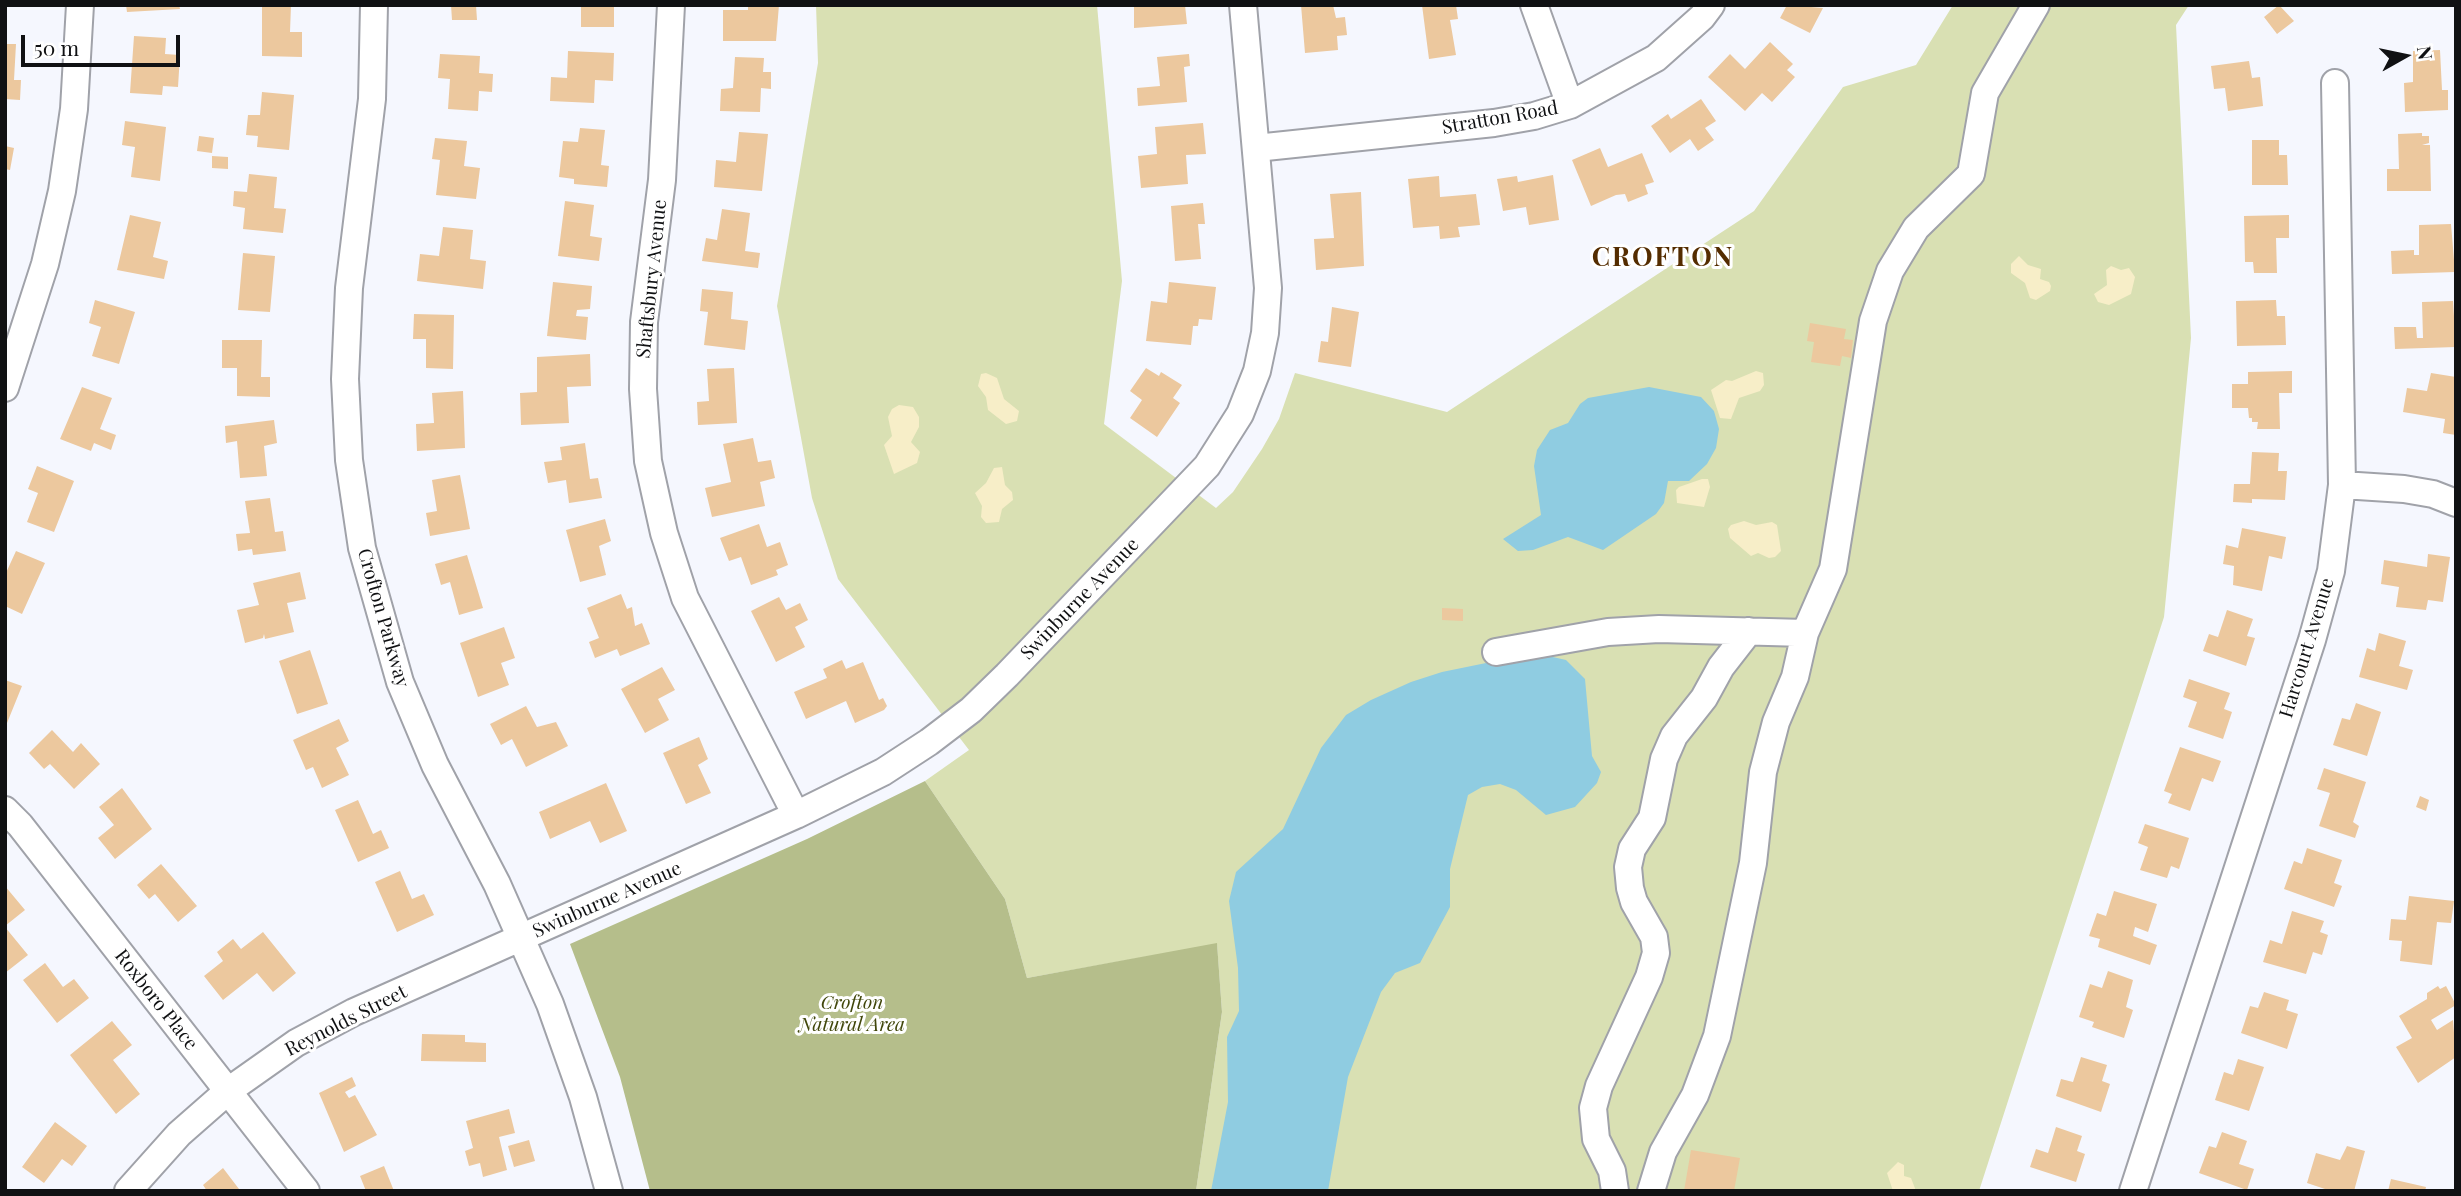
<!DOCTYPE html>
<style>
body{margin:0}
#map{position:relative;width:2461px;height:1196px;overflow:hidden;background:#f5f7fe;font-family:"Playfair Display",serif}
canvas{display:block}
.frame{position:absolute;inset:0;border:7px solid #101113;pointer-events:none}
.north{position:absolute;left:2370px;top:21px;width:70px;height:70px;-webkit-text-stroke:5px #fff;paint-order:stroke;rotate:81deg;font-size:19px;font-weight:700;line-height:28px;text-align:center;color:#101113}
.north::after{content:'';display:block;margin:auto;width:24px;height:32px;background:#101113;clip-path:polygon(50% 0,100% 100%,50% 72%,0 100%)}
.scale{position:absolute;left:21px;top:35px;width:159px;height:32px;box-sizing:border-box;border:4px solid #101113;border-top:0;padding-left:9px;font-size:21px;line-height:24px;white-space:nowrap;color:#101113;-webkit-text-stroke:5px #fff;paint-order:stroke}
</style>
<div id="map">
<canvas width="2461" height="1196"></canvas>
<div class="frame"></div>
<div class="north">N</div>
<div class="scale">50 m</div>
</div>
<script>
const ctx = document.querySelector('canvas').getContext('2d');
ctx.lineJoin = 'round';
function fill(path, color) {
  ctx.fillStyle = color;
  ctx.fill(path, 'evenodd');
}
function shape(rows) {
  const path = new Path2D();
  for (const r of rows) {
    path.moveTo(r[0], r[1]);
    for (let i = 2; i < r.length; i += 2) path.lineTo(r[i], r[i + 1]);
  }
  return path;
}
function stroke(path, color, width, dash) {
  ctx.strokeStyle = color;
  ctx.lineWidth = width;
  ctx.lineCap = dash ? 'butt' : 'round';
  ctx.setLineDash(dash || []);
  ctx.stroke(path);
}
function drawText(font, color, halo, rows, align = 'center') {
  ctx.font = font + ' "Playfair Display",serif';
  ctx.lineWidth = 6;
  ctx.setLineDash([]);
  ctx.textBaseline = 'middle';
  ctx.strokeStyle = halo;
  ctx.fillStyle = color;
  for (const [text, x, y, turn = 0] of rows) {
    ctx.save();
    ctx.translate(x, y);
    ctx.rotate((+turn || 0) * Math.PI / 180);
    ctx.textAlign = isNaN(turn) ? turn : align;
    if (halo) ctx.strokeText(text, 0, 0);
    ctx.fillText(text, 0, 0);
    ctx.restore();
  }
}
fill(shape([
 [816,5,1097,5,1122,281,1104,424,1216,508,1233,492,1262,449,1279,419,1295,373,1447,412,1754,211,1843,87,1916,65,1953,5,2189,5,2176,25,2191,338,2164,617,1979,1191,1196,1191,1222,1012,1217,944,1027,978,1005,899,925,781,969,750,838,579,812,498,777,306,818,63]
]), '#d9e0b3');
fill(shape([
 [925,781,1005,899,1027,978,1217,943,1222,1012,1196,1191,650,1191,620,1077,570,944,807,839]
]), '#b5be8b');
fill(shape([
 [2019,256,2028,265,2041,269,2040,279,2049,282,2051,286,2050,291,2036,300,2030,298,2025,283,2011,273,2011,264],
 [2111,266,2121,270,2129,268,2135,277,2131,294,2109,305,2098,302,2094,294,2107,285,2106,270],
 [1756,371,1763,373,1764,385,1760,391,1739,398,1731,419,1720,418,1711,390,1726,380,1732,381],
 [986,373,997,378,1004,399,1019,411,1017,421,1006,424,988,410,986,397,978,386,981,374],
 [899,405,913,407,919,417,919,427,911,442,920,452,917,463,894,474,884,445,892,436,888,417,892,409],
 [1002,467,1005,485,1012,492,1013,500,1002,509,999,522,986,523,981,517,982,506,975,493,986,483,994,468],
 [1702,479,1708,479,1710,487,1704,507,1677,503,1676,490,1679,487],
 [1744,521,1756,525,1772,522,1777,525,1781,551,1775,557,1769,558,1758,553,1751,556,1730,538,1728,529,1731,525],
 [1898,1162,1904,1165,1904,1176,1911,1178,1916,1191,1893,1191,1887,1173]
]), '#f7eec8');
fill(shape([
 [1649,387,1701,397,1714,411,1719,429,1716,448,1707,464,1689,481,1668,481,1664,503,1656,514,1603,550,1568,537,1533,550,1518,551,1503,539,1541,515,1534,466,1537,450,1550,430,1568,423,1580,404,1588,398],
 [1535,653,1566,660,1585,679,1592,756,1601,772,1597,783,1575,807,1546,815,1516,790,1500,784,1482,787,1468,795,1450,869,1450,907,1420,963,1395,973,1381,992,1348,1077,1328,1191,1211,1191,1228,1102,1227,1037,1239,1011,1238,968,1229,901,1236,872,1283,829,1321,748,1346,715,1371,700,1411,682,1442,672]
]), '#8fcce1');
fill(shape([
 [126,5,179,5,180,9,127,12],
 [262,5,291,5,290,32,302,32,302,57,262,56],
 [451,5,476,5,477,20,452,20],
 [581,5,614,7,614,27,581,27],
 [748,5,779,5,776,41,723,41,723,10,748,10],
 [1134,5,1185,5,1187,24,1134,28],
 [1301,5,1333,5,1336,18,1345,17,1347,35,1337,36,1338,50,1305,53],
 [1422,5,1456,5,1458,19,1450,20,1456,55,1429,59],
 [1787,5,1823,8,1810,33,1780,18],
 [2279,5,2294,21,2277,34,2264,17],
 [134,36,166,38,165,54,180,55,178,87,163,86,162,95,130,93],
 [1770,42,1793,64,1787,70,1795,77,1772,102,1762,93,1745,111,1708,77,1730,54,1745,69],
 [5,44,16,44,14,80,21,80,20,100,5,99],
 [2440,50,2442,90,2448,90,2448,110,2405,112,2404,83,2413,82,2413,51],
 [568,51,614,53,613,81,595,80,594,103,550,101,551,77,567,78],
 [440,54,480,56,479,73,493,74,492,92,479,91,478,111,448,109,450,79,438,78],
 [1189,54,1190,66,1184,67,1187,102,1138,106,1137,88,1160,86,1157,57],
 [735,57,764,58,763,72,771,72,771,89,761,88,760,112,720,111,721,89,733,88],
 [2249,61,2252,78,2260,77,2263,106,2228,111,2225,88,2214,89,2211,66],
 [262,92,294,95,289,150,257,147,258,136,246,135,248,115,260,115],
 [1701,99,1716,121,1705,128,1714,140,1698,151,1690,139,1670,153,1651,126,1668,114,1671,119],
 [125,121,166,127,160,181,131,177,135,147,122,145],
 [1203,123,1206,154,1186,155,1188,184,1141,188,1138,156,1157,154,1155,127],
 [580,128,605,130,601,165,609,166,607,187,574,184,574,179,559,177,563,141,578,142],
 [739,132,768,134,762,191,714,187,716,160,736,162],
 [2422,133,2422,136,2429,136,2429,143,2422,145,2430,145,2431,191,2387,191,2387,169,2399,169,2398,134],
 [199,136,214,138,212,153,197,151],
 [435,138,467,141,464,166,480,168,476,199,436,195,440,160,432,159],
 [2252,140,2279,140,2279,155,2287,155,2288,185,2252,185],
 [5,146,14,148,10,170,5,169],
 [1600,148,1608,167,1642,153,1654,182,1645,185,1648,194,1628,202,1625,194,1616,195,1591,206,1572,160],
 [212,156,228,157,228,169,212,168],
 [249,174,277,177,274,208,286,209,283,233,243,229,245,208,233,206,234,191,247,192],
 [1553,175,1559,220,1529,225,1526,207,1503,211,1497,179,1517,176,1518,182],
 [1439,176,1440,197,1476,194,1480,225,1458,227,1460,237,1440,239,1439,226,1413,228,1408,179],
 [1361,192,1364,266,1316,270,1314,239,1334,238,1330,194],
 [565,201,594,205,590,236,602,238,599,261,558,256],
 [1203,203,1205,224,1198,224,1201,259,1175,261,1171,206],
 [722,209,750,213,745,251,760,253,758,268,702,261,706,238,717,240],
 [130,215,161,222,153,257,168,261,164,279,117,270],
 [2289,215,2289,238,2276,238,2277,273,2254,273,2253,262,2245,262,2244,216],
 [2451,224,2455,272,2392,274,2391,251,2414,250,2414,255,2419,255,2419,225],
 [443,227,473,230,470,259,486,261,483,289,417,281,420,254,439,256],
 [243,253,275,256,270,312,238,310],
 [553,282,592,286,590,309,577,310,576,316,588,317,586,340,547,336],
 [1169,282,1216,287,1212,320,1199,319,1198,326,1193,326,1191,345,1146,341,1151,301,1167,303],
 [702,289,733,292,731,319,748,321,745,350,704,345,708,312,700,311],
 [95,300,135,312,119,364,92,356,101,327,89,323],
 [2276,300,2277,316,2285,316,2286,345,2237,346,2236,301],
 [2453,301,2456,347,2395,349,2394,327,2416,327,2417,338,2423,338,2422,302],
 [1332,307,1359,312,1351,367,1318,362,1321,341,1328,342],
 [414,314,454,315,453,369,426,368,426,339,413,339],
 [1810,323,1846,329,1844,339,1853,340,1851,358,1842,356,1840,366,1811,362,1814,342,1807,341],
 [222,340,262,340,261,377,270,377,270,397,237,396,237,368,222,368],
 [590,354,591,386,567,387,569,423,521,425,520,393,537,392,537,357],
 [734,368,737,423,698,425,697,402,709,401,707,369],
 [1146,368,1159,376,1161,372,1182,385,1173,398,1180,403,1157,437,1130,418,1142,400,1130,391],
 [2292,371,2292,393,2279,393,2280,429,2257,429,2258,422,2252,422,2252,418,2249,418,2248,408,2232,408,2232,384,2248,384,2248,372],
 [2431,373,2456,377,2456,435,2443,433,2445,419,2403,412,2407,388,2427,391],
 [82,387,112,398,100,429,116,435,111,450,94,443,91,451,60,439],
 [463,391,465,448,417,451,416,424,434,423,432,393],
 [274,420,277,443,264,446,267,476,240,478,237,441,226,443,225,426],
 [753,438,758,462,771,460,775,478,760,482,765,506,712,517,705,488,731,482,723,444],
 [585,443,590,479,598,478,602,498,569,503,566,480,548,483,544,462,562,460,560,447],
 [2252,452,2279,453,2278,471,2287,471,2285,500,2252,499,2252,503,2233,502,2234,484,2250,484],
 [37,466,74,481,54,532,27,522,38,493,28,489],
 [460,475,470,529,430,536,426,513,437,511,432,480],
 [270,498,275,532,283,531,286,551,253,555,252,549,238,551,236,534,250,533,245,501],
 [605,519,611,541,599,546,606,575,580,582,566,530],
 [759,524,767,547,780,542,788,565,776,570,778,575,751,585,741,557,729,561,720,538],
 [2242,528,2286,537,2282,559,2269,556,2262,591,2233,585,2234,566,2223,564,2226,545,2238,548],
 [16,551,45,563,22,614,5,606,5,575],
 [2428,554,2450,557,2443,602,2428,600,2426,610,2396,607,2399,587,2381,584,2384,560,2427,567],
 [467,555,483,608,459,615,450,582,441,585,435,564],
 [300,572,306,599,287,603,294,632,265,639,264,634,263,638,245,643,237,610,259,605,253,583],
 [621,594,627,609,632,607,635,626,642,623,650,644,620,656,617,649,595,658,589,642,599,638,587,608],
 [779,597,786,610,800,603,808,620,795,627,805,647,776,662,751,611],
 [1442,608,1463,609,1463,621,1442,620],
 [2227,610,2253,619,2247,636,2255,638,2246,666,2203,651,2209,634,2218,637],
 [504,627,515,658,501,663,509,685,478,697,460,643],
 [2379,633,2406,641,2399,666,2413,670,2407,690,2359,677,2367,648,2375,651],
 [310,650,328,704,297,714,279,661],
 [842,660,846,669,863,662,879,700,883,698,887,706,884,710,855,723,846,701,806,719,794,692,827,678,823,669],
 [662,667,675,690,658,699,669,720,645,733,621,689],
 [2189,679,2230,693,2224,709,2232,712,2223,739,2188,727,2197,702,2183,697],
 [5,680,22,686,5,728],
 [2356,703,2381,712,2367,756,2333,745,2342,718,2350,720],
 [526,706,537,727,556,722,568,746,526,767,512,739,501,745,490,724],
 [339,719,349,741,336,748,349,775,322,788,313,767,306,770,293,740],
 [52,730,73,752,81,743,100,764,74,789,50,764,44,769,29,753],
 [699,737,708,759,698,765,711,793,686,804,663,753],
 [2180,747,2221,761,2213,782,2202,778,2190,811,2168,803,2172,794,2164,791],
 [2324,768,2366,782,2353,822,2359,826,2355,838,2319,826,2330,793,2317,789],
 [606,783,627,831,600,843,590,821,550,839,539,812],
 [122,788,152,829,115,859,98,838,114,825,99,807],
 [2420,796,2429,800,2426,811,2416,807],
 [358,800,373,834,381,830,389,848,358,862,335,810],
 [2145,824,2189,838,2179,869,2171,866,2167,878,2140,870,2148,847,2138,843],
 [2307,848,2342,860,2334,883,2342,886,2334,907,2284,889,2294,861,2302,864],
 [161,864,197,906,178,922,155,894,149,899,137,885],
 [400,871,412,899,424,894,434,915,397,932,375,882],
 [5,886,25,910,5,926],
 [2114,891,2157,904,2148,932,2135,927,2133,936,2157,945,2150,965,2098,947,2100,939,2089,936,2097,913,2106,916],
 [2409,896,2454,901,2451,923,2437,922,2432,965,2400,961,2402,941,2389,940,2391,919,2406,920],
 [2292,911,2324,921,2320,932,2328,935,2322,955,2313,952,2306,974,2263,962,2270,940,2282,944],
 [5,927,28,955,5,973],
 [263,932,296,973,273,992,257,973,223,1000,204,976,223,961,217,952,233,939,241,949],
 [45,963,63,987,74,979,89,998,57,1023,23,980],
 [2108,971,2133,980,2126,1007,2133,1010,2124,1038,2092,1027,2094,1022,2079,1017,2090,984,2102,988],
 [2438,986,2440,989,2446,986,2456,1005,2431,1020,2437,1030,2453,1020,2456,1057,2418,1083,2396,1047,2412,1038,2399,1016,2427,999,2427,993],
 [2264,992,2289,1000,2286,1010,2298,1014,2287,1049,2241,1033,2250,1006,2258,1008],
 [112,1021,132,1045,113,1060,140,1094,116,1114,70,1055],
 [422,1034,465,1035,465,1042,486,1043,486,1062,421,1061],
 [2081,1057,2107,1065,2102,1081,2110,1084,2101,1112,2056,1096,2061,1079,2073,1082],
 [2238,1059,2264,1067,2249,1111,2215,1100,2224,1072,2233,1075],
 [352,1077,356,1086,345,1092,349,1098,355,1095,377,1135,344,1152,319,1093],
 [509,1109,515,1133,499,1137,507,1170,483,1177,480,1163,469,1166,465,1151,473,1148,466,1121],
 [55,1122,87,1146,72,1166,62,1159,44,1183,22,1167],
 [2056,1127,2082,1136,2077,1151,2085,1154,2076,1182,2030,1167,2036,1149,2048,1153],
 [2222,1132,2247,1141,2239,1164,2254,1169,2247,1190,2199,1173,2209,1146,2216,1148],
 [529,1140,535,1161,514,1167,508,1146],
 [2347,1146,2365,1151,2354,1191,2331,1191,2307,1183,2316,1153,2340,1160],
 [1691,1150,1740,1158,1734,1191,1684,1191],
 [384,1166,394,1191,366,1191,360,1176],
 [223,1168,239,1189,241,1191,207,1191,203,1185],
 [2391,1179,2426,1187,2425,1191,2388,1191]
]), '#ecc89e');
const minor = shape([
 [374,5,372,99,349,288,345,379,349,460,362,548,400,682,435,765,497,884,550,1004,583,1097,609,1191],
 [671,5,662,180,644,322,643,389,648,461,664,533,685,598,796,815],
 [1534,5,1570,105],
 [1256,148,1494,123,1534,116,1570,105,1656,58,1702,17,1711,5],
 [5,388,45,264,62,191,74,109,80,5],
 [2342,485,2404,489,2433,494,2456,503],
 [1496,652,1608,632,1659,629,1805,633],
 [5,810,20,825,306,1191],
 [128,1191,179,1134,228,1091,296,1043,354,1012,796,815,883,772,929,742,971,710,1007,675,1207,466,1240,414,1257,371,1265,333,1268,288,1243,5],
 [1615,1191,1612,1171,1596,1139,1593,1108,1599,1086,1649,977,1656,953,1654,937,1634,902,1630,888,1628,867,1632,849,1652,818,1664,759,1674,736,1704,698,1721,667,1749,631],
 [1651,1191,1663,1152,1695,1095,1717,1036,1753,863,1763,772,1776,722,1795,677,1805,633,1833,569,1873,321,1890,271,1916,228,1971,174,1985,93,2036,5],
 [2133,1191,2312,640,2331,571,2342,485,2335,83]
]);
stroke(minor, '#a0a2a9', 30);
stroke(minor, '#fff', 26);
drawText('19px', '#101113', '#fff', [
 ["Stratton Road",1500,118,-10],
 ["Shaftsbury Avenue",652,279,-84],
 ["Swinburne Avenue",1080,599,-46],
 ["Crofton Parkway",383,618,74],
 ["Harcourt Avenue",2307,648,-73],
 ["Swinburne Avenue",607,900,-24],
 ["Roxboro Place",156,1000,52],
 ["Reynolds Street",346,1021,-27]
]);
drawText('italic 19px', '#41470b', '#fff', [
 ["Crofton",852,1003],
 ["Natural Area",852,1025]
]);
ctx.letterSpacing = '2px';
drawText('bold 26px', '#542c00', '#fff', [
 ["CROFTON",1663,258]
]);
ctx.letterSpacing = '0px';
</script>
